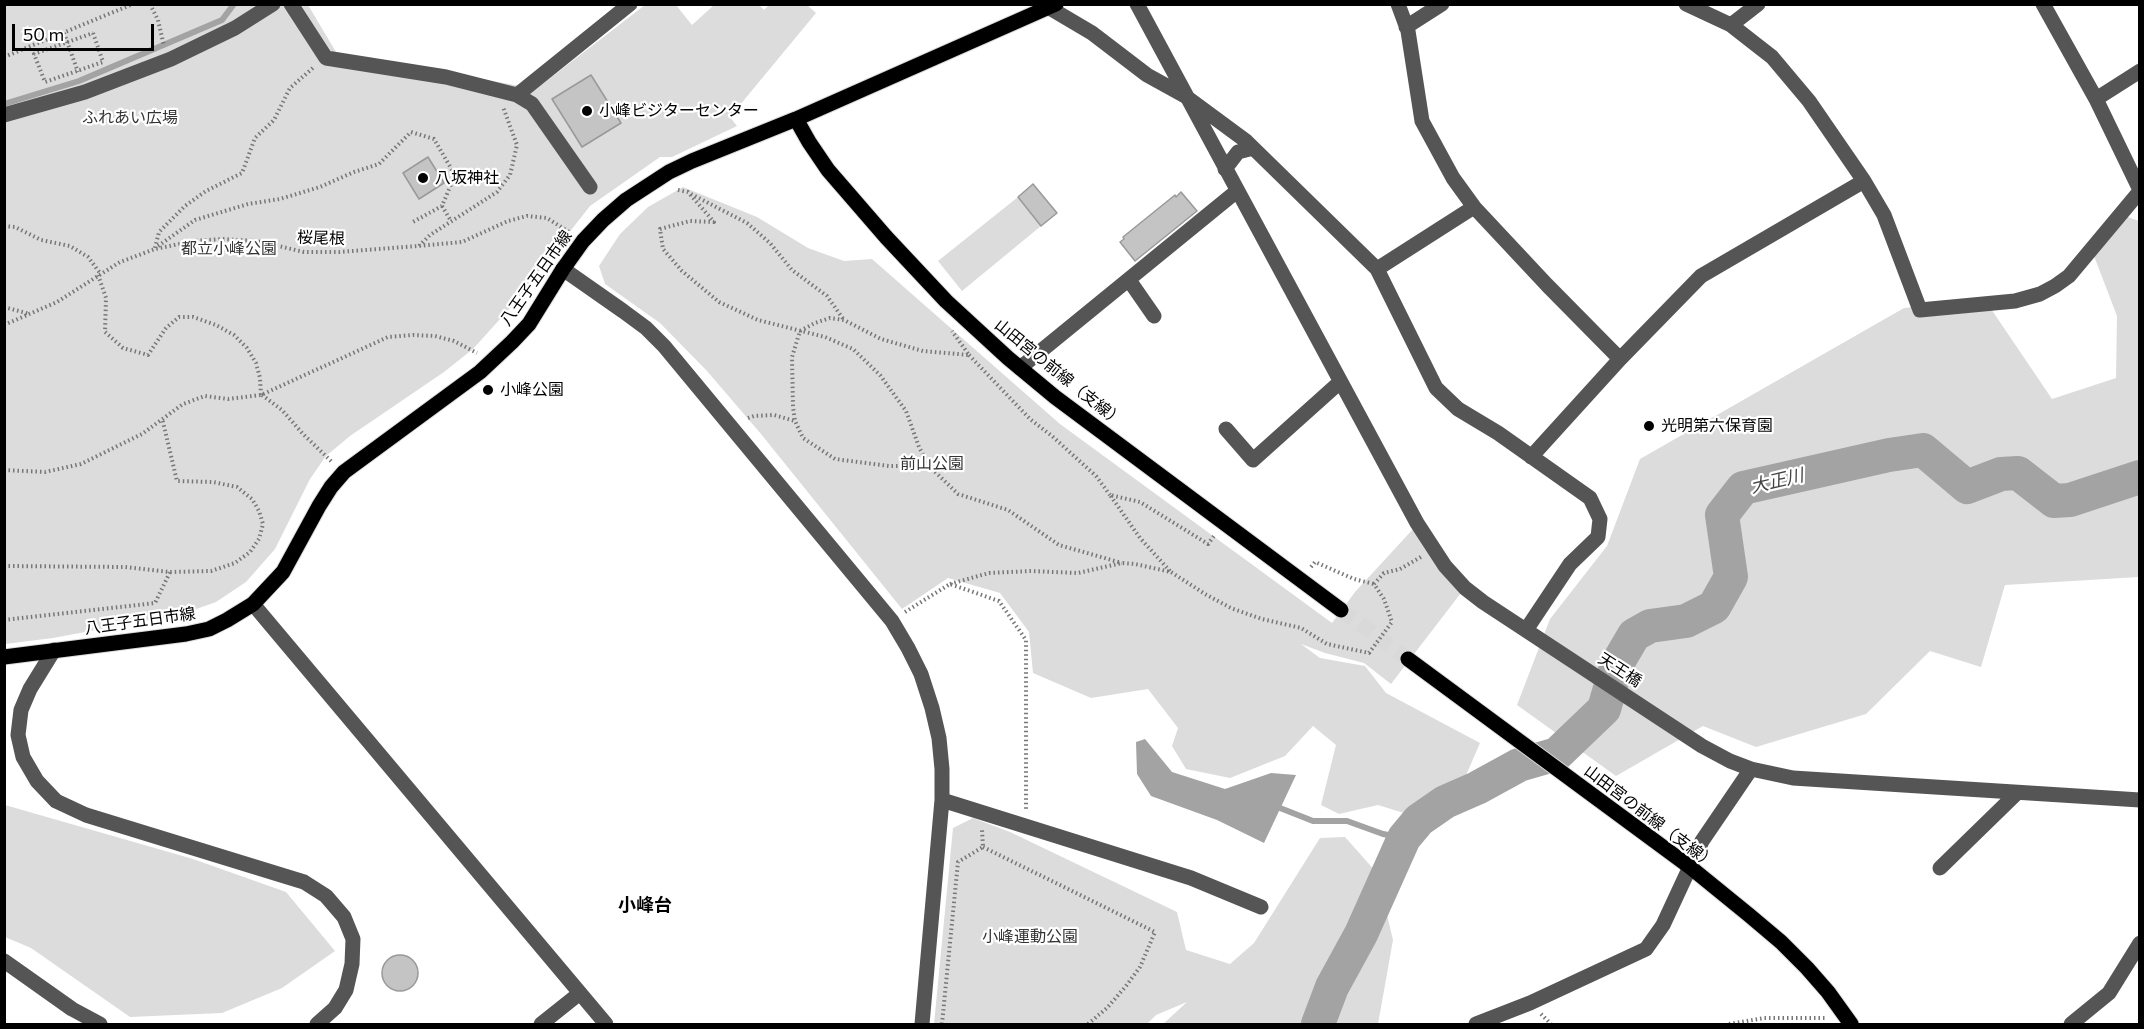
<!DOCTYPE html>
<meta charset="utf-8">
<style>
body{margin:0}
#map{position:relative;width:2144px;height:1029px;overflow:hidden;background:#fff;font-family:Commissioner,sans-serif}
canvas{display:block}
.frame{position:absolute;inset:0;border:6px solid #000;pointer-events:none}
.scale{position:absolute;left:12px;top:24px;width:142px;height:27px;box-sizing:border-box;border:3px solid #000;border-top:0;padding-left:8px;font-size:18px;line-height:21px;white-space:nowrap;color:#000;-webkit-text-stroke:4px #fff;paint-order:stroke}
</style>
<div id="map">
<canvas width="2144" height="1029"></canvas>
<div class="frame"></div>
<div class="scale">50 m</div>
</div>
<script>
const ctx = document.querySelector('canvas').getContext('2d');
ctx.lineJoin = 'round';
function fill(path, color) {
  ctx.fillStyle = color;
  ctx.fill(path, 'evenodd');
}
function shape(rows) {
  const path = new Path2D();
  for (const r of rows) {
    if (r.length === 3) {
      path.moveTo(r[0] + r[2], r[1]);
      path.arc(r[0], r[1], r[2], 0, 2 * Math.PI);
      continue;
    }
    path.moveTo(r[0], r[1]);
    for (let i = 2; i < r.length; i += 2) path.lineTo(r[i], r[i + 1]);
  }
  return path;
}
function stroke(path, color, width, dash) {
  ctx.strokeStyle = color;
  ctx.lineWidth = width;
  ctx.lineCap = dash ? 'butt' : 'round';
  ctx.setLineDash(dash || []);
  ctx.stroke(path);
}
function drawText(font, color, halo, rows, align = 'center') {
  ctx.font = font + ' Commissioner,"Noto Sans JP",sans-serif';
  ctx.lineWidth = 4.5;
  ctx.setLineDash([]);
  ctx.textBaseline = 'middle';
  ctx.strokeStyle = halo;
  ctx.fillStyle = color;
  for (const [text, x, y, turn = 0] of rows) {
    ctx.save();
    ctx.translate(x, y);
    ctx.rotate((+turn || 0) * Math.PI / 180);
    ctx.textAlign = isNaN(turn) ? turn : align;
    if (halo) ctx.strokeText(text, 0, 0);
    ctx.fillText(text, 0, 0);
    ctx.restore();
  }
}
fill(shape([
 [4,5,308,5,336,52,536,89,645,5,676,5,692,25,714,5,759,5,764,10,769,5,807,5,816,13,730,117,737,126,672,157,660,157,590,206,510,308,473,349,444,372,350,436,326,456,310,479,275,549,246,582,216,602,182,614,53,638,5,644],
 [683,187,757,217,808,248,844,261,872,259,1060,424,1332,623,1355,592,1414,528,1464,589,1391,684,1364,663,1325,653,1301,644,1320,658,1365,666,1386,693,1480,743,1464,780,1407,814,1378,805,1339,814,1321,805,1336,745,1313,726,1285,756,1230,778,1186,769,1172,746,1178,728,1148,689,1091,698,1033,673,1029,632,1000,593,948,578,902,609,761,434,707,371,660,323,605,284,599,266,620,234,648,207],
 [1018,197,1041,226,962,291,938,261],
 [2125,216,2139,221,2139,577,2005,585,1981,667,1930,651,1866,714,1756,747,1703,726,1616,776,1517,705,1550,619,1607,546,1640,459,1904,308,1985,300,2052,399,2116,378,2117,316,2094,256],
 [5,805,193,859,286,892,335,951,282,988,222,1013,130,1017,31,948,5,937],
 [973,818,1010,832,1177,912,1186,950,1230,964,1254,943,1320,838,1345,837,1377,873,1393,940,1378,1024,1163,1024,1187,1002,1156,1015,1147,1024,934,1024,953,828]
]), '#dcdcdc');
fill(shape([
 [1145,739,1172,772,1225,789,1271,773,1296,775,1264,843,1217,820,1151,796,1137,774,1136,742]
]), '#a3a3a3');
stroke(shape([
 [4,104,79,81,222,20,234,4],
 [1280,808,1313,821,1347,821,1383,834,1404,838]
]), '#a3a3a3', 6);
stroke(shape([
 [1318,1024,1332,987,1361,934,1404,838,1419,820,1445,802,1477,788,1519,765,1557,754,1604,709,1617,664,1634,635,1650,626,1686,621,1714,607,1731,577,1722,515,1743,488,1889,455,1923,450,1967,487,2001,474,2018,473,2054,501,2070,500,2140,477]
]), '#a3a3a3', 34);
const building = shape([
 [591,75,621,123,582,147,552,99,591,75],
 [428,157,444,183,419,199,403,173,428,157],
 [1033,184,1057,213,1041,226,1018,197,1033,184],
 [1181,192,1197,211,1135,261,1120,242,1124,239,1123,237,1175,195,1176,197,1181,192],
 [400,973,18]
]);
fill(building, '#c4c4c4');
stroke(building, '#999', 1.5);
stroke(shape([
 [1341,610,1408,659]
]), '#d9d9d9', 15, [15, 8]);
const major = shape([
 [796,119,809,142,828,170,886,237,946,301,1008,358,1055,397,1341,610],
 [4,657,186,634,209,629,227,620,253,604,283,572,319,506,331,487,344,472,480,372,512,342,529,324,563,269,583,241,603,220,626,200,669,172,692,161,796,119,1056,4],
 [1408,659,1690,867,1749,915,1781,942,1807,968,1828,992,1851,1024]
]);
stroke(major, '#dbdbdb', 17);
stroke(shape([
 [150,4,158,20,164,46],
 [64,33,78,72],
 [93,33,103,62,45,82,34,54,93,33],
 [4,57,133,4],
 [678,190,688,192,714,222,690,221,660,229,663,249,682,271,719,302,758,320,825,337,853,349,880,375,906,411,919,447,929,466,958,494,1008,510,1059,545,1122,563],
 [691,194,747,223,770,243,792,270,827,296,844,320],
 [442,206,451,221],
 [4,226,15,227,41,240,70,246,88,257,100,273],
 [158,246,195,220,248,204,280,199,320,187,354,172,379,164,411,132,434,139,455,175,442,206,411,223],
 [419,246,430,235,497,192,510,175,517,145,503,107],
 [155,248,159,232,185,206,206,191,242,173,255,138,274,120,290,88,314,67],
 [98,275,106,298,105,332,123,348,148,355,166,328,179,317,193,317,216,325,234,335,247,348,256,363,260,378,261,395],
 [4,307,30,314],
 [4,325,57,302,120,262,155,249,194,241,222,239,257,241,304,252,339,252,418,246,462,242,508,221,527,216,547,218,569,232],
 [969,355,1030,419,1052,436,1096,476,1110,495],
 [262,395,282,410,303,434,332,462],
 [748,418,754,416,774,415,795,421],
 [929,466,889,466,835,459,803,438,795,421,793,407,792,357,800,331,815,323,830,318,844,320,881,339,923,351,969,355,952,331],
 [4,470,45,472,81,464,142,434,183,404,205,396,228,399,261,395,388,337,413,335,435,336,454,341,477,353],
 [4,566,125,567,170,572,211,571,235,563,250,552,259,539,263,524,259,511,252,499,237,487,213,482,177,481,162,418],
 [1311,567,1315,562,1354,579,1374,584],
 [1170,571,1140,538,1110,495,1140,502,1208,544,1214,536],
 [950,584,989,573,1031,571,1078,573,1122,563,1135,564,1171,572,1205,594,1231,608,1262,619,1301,628,1327,644,1369,653,1392,622,1384,599,1374,584,1384,573,1400,569,1421,557],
 [905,612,950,584,999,601,1026,640,1026,811],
 [4,620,155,603,170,572],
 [983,847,1155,932,1140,967,1126,986,1107,1008,1088,1024],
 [1541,1014,1551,1024],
 [942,1024,958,862,983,847,982,830],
 [1729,1024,1764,1018,1827,1018]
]), '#777', 4, [1.5, 3]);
stroke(shape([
 [291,4,326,58,446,77,517,95,532,104,590,187],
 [1043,4,1092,33,1147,75,1185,96,1246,141,1377,269,1436,388,1458,409,1498,433,1590,498,1600,519,1598,537,1570,564,1526,630],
 [1137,4,1417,523,1445,566,1465,588,1483,602,1702,746,1730,761,1751,769,1793,778,2140,800],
 [1398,4,1408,31,1422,121,1453,178,1474,207,1547,285,1620,359],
 [1686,4,1731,25,1754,43,1772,57,1809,101,1864,181,1884,215,1920,310,2015,301,2040,294,2055,286,2069,276,2140,191],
 [2043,4,2096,99,2140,190],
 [1731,25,1758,4],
 [1406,27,1442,4],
 [517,95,630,4],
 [2096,99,2140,71],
 [4,115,85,92,171,59,235,28,273,4],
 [1225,169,1238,152,1253,148],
 [563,269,623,311,646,328,664,346,892,621,908,648,921,674,932,708,939,738,942,769,942,800,922,1024],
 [1377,269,1474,207],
 [1129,280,1154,316],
 [1020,368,1237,191],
 [1226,429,1253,460,1340,382],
 [1531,457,1620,359,1701,276,1864,181],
 [253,604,606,1024],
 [54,650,30,689,21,710,18,735,23,757,37,781,56,801,86,815,304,882,326,896,344,917,353,939,352,964,346,990,335,1008,317,1024],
 [942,800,1191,878,1261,907],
 [1940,868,2017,793],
 [4,961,72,1009,100,1024],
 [541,1024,580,993],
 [1476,1024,1530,1003,1646,949,1663,925,1702,841,1751,769],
 [2071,1024,2109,993,2140,943]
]), '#555', 15);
stroke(major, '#000', 15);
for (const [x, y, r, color] of [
 [587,111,6,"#000"],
 [423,178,6,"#000"],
 [488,390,6,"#000"],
 [1649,426,6,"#000"]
]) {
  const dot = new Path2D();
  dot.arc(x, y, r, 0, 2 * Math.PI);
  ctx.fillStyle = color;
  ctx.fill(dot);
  stroke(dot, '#fff', 2);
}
drawText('16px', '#000', '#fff', [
 ["小峰ビジターセンター",599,111],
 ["八坂神社",435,178],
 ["小峰公園",500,390],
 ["光明第六保育園",1661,426]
], 'left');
drawText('16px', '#333', '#fff', [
 ["ふれあい広場",130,118],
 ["都立小峰公園",229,249],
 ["前山公園",932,464],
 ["小峰運動公園",1030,937]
]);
drawText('16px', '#000', '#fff', [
 ["桜尾根",321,238,2],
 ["八王子五日市線",536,278,-55],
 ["山田宮の前線（支線）",1059,373,39],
 ["八王子五日市線",140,621,-8],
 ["天王橋",1620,670,33],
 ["山田宮の前線（支線）",1650,817,37]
]);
drawText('italic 18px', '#444', '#fff', [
 ["大正川",1777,481,-13]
]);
drawText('bold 18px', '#000', '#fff', [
 ["小峰台",645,905]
]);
</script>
